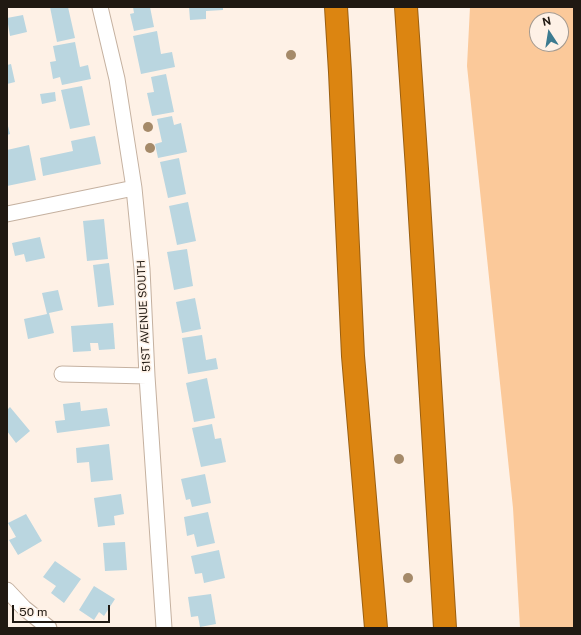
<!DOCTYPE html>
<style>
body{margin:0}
#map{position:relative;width:581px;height:635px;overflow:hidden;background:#fef1e6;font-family:"Public Sans",sans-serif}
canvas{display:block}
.frame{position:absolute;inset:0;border:8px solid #201912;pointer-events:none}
.north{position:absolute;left:529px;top:12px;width:40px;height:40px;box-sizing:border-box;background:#fef1e6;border:1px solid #a59b91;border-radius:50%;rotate:348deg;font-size:11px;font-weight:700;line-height:16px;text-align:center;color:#201912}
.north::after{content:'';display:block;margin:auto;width:14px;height:18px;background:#3c7b90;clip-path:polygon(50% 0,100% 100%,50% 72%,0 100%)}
.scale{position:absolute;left:12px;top:605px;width:98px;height:18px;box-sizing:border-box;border:2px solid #201912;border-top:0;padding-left:5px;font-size:12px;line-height:14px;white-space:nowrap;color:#201912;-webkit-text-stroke:3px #fef1e6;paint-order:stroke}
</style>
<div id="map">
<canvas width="581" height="635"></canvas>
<div class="frame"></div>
<div class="north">N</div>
<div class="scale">50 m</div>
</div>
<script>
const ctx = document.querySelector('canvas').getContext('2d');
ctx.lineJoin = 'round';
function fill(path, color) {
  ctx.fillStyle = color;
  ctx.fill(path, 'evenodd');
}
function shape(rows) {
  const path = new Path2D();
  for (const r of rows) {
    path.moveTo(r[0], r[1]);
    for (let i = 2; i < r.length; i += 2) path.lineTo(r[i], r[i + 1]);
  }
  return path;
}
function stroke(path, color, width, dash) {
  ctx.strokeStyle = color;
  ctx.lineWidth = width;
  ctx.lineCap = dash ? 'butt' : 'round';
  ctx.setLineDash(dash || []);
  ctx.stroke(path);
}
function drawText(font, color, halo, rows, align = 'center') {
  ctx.font = font + ' "Public Sans",sans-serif';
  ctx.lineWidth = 3;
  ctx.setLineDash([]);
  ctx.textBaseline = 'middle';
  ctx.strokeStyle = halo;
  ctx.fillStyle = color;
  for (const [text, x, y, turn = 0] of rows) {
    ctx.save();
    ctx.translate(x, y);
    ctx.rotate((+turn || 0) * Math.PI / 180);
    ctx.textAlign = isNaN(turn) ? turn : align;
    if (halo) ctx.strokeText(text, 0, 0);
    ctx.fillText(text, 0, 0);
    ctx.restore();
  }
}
fill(shape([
 [470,7,574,7,574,628,520,628,513,508,467,66],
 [537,20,561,20,561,44,537,44]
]), '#fbc99a');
fill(shape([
 [50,7,68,7,75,38,57,42],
 [133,7,150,7,154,27,134,31,130,14,134,13],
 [189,7,223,7,223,10,206,11,206,19,190,20],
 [23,15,27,32,10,36,7,18],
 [157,31,161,54,172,52,175,67,141,74,133,36],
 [75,42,80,67,88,65,91,79,62,85,60,77,53,79,50,62,56,61,53,46],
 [11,64,15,82,7,84,7,65],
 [166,74,174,112,152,116,147,93,154,92,151,77],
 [82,86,90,125,70,129,61,90],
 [55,92,56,101,42,104,40,94],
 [172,116,174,125,181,123,187,152,158,158,155,144,162,142,157,119],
 [7,122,10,134,7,135],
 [95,136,101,164,43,176,40,158,73,151,71,141],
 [29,145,36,180,7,186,7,150],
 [179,158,186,194,168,198,160,162],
 [188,202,196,241,177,245,169,206],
 [104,219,108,259,87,261,83,221],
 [40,237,45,258,26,262,24,254,15,256,12,243],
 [187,249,193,286,174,290,167,252],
 [109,263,114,305,98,307,93,265],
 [58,290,63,310,49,313,54,333,28,339,24,319,47,314,42,293],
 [195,298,201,329,182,333,176,302],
 [113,323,115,349,99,350,98,343,90,343,91,351,73,352,71,326],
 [202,335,206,360,216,358,218,369,188,374,182,338],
 [207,378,215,418,194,422,186,383],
 [80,402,81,411,107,408,110,426,57,433,55,421,65,420,63,404],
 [10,407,30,431,16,443,7,431,7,410],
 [212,424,215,439,221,438,226,462,201,467,192,428],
 [109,444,113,480,91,482,89,462,77,463,76,448],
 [205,474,211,503,192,507,190,499,186,500,181,479],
 [121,494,124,514,114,516,115,525,98,527,94,498],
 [208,512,215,543,197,547,194,534,187,536,184,517],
 [26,514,42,541,18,555,9,540,16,537,8,523],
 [125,542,127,570,105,571,103,543],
 [219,550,225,578,204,583,202,573,195,574,191,556],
 [55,561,81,579,64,603,51,593,56,586,43,577],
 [94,586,115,599,104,616,99,612,94,620,79,610],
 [211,594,216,624,200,627,198,616,191,617,188,597]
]), '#bad6e0');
const minor = shape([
 [100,7,117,79,134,188,142,269,147,376,164,628],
 [7,214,134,188],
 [62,374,147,376],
 [7,590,24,608,49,628]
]);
const highway = shape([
 [336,7,340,72,353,356,376,628],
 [406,7,417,169,445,628]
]);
stroke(minor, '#c5b1a0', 17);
stroke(highway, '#9a5f11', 24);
stroke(minor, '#fff', 15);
stroke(highway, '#dc8511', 22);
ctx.fillStyle = '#a58a69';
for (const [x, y] of [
 [291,55],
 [148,127],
 [150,148],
 [399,459],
 [408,578]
]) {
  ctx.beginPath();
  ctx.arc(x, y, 5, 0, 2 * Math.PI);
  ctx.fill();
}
drawText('11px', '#201912', '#fef1e6', [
 ["51ST AVENUE SOUTH",144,316,-93]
]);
</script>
